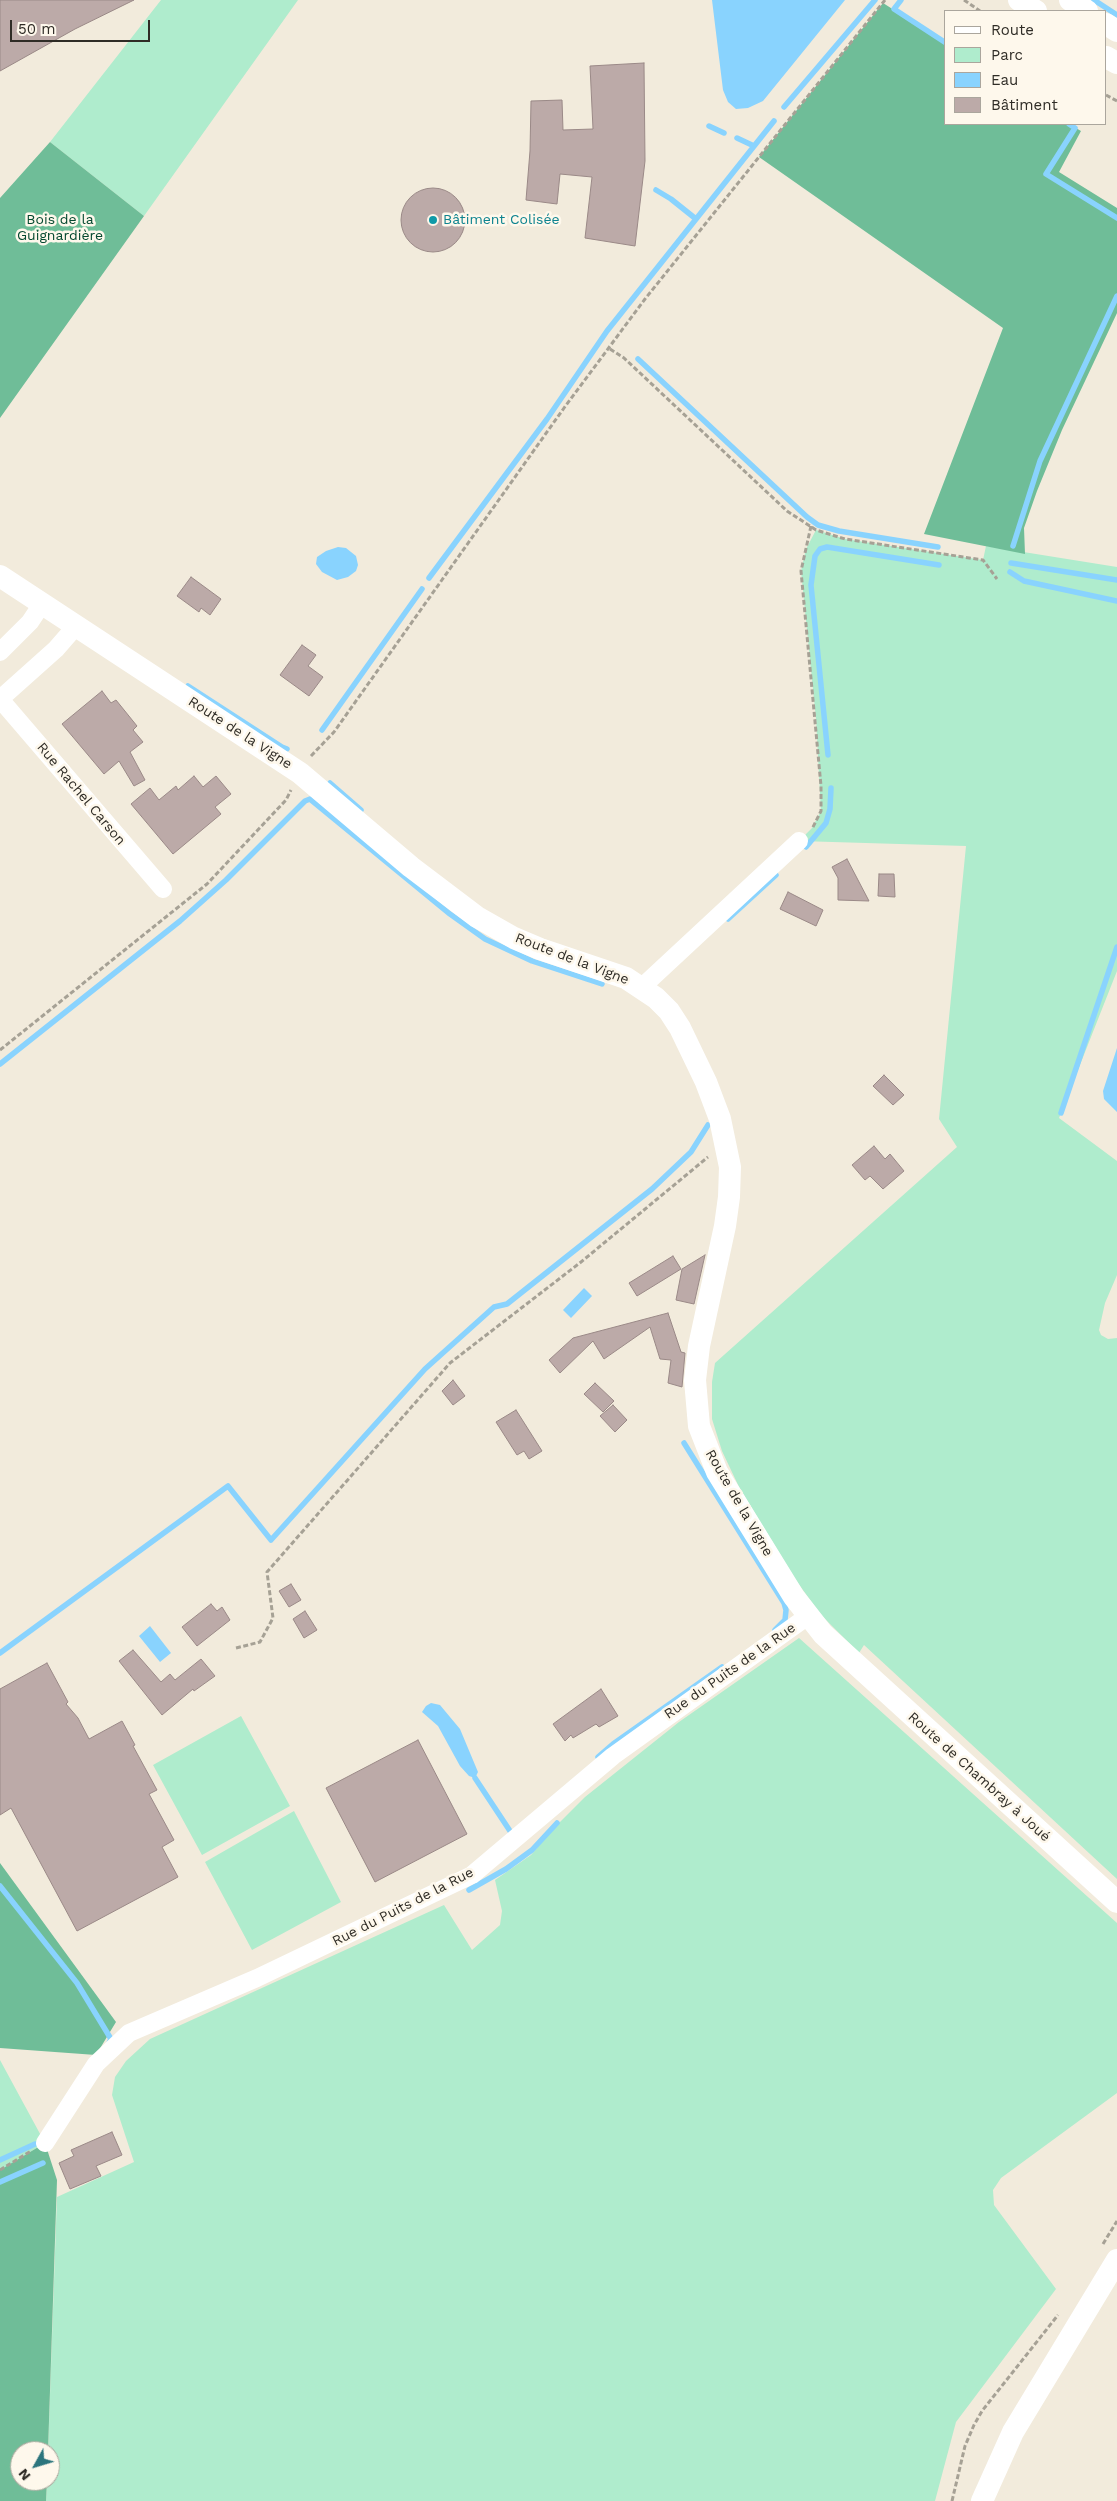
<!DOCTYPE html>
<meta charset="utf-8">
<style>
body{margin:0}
#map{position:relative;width:1117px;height:2501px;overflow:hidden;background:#f2ebdc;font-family:"Work Sans",sans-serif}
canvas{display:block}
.legend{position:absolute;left:944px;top:10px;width:162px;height:115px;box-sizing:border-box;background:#fef8ec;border:1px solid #aba69d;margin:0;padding:6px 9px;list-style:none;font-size:15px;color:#2f2c26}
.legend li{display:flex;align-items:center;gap:10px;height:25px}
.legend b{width:25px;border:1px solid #aba69d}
.north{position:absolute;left:10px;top:2441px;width:50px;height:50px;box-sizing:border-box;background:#fef8ec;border:1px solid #aba69d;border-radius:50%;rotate:231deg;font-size:14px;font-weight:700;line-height:20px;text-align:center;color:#2f2c26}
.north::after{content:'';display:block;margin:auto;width:18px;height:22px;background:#2c757d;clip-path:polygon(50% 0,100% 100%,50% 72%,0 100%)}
.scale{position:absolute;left:10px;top:20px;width:140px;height:22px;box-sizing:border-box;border:2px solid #2f2c26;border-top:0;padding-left:6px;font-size:15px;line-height:18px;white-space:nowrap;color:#2f2c26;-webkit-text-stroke:4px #fef8ec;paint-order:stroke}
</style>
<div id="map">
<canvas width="1117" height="2501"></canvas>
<ul class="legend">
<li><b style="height:6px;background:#fff"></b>Route</li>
<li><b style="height:14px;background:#afeccd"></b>Parc</li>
<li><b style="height:14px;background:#89d3fe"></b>Eau</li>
<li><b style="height:14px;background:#bcaaa8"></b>Bâtiment</li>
</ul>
<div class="north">N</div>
<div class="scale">50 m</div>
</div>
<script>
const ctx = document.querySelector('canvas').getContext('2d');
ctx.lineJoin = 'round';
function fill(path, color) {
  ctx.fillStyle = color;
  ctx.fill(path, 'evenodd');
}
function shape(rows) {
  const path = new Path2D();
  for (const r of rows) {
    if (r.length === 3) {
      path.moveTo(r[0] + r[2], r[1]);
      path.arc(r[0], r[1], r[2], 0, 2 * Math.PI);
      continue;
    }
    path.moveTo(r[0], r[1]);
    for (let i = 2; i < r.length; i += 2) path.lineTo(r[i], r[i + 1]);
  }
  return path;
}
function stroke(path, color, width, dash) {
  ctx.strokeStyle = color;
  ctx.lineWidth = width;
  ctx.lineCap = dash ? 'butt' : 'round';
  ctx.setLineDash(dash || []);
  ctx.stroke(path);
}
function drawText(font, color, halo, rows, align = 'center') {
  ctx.font = font + ' "Work Sans",sans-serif';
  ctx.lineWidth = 5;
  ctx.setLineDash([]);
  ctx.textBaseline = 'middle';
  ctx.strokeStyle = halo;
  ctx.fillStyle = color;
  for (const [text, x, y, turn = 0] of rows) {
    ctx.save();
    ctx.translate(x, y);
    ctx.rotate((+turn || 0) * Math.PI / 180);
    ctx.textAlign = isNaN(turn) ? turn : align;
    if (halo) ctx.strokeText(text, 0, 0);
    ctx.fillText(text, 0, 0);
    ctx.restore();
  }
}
fill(shape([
 [161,0,298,0,144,216,50,142],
 [816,530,845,539,983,560,986,546,1117,567,1117,971,1059,1118,1117,1161,1117,1275,1105,1303,1099,1330,1101,1335,1108,1339,1117,1338,1117,1879,864,1645,859,1653,821,1615,795,1579,739,1487,722,1451,712,1419,712,1382,715,1363,957,1147,939,1119,966,846,799,841,812,828,821,811,816,719,801,571,806,549],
 [799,1638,1117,1923,1117,2093,1001,2178,993,2190,994,2205,1056,2289,956,2422,935,2501,46,2501,47,2481,50,2481,50,2451,48,2451,57,2197,134,2162,112,2095,115,2077,126,2061,150,2039,444,1905,472,1950,500,1925,502,1911,495,1880,531,1855,554,1828,585,1797,679,1722],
 [241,1716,290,1806,202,1855,153,1765],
 [294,1811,341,1902,252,1950,205,1862],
 [0,2060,45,2143,0,2170]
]), '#afeccd');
fill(shape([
 [883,3,946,43,946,124,1069,124,1081,131,1059,172,1117,208,1117,313,1062,430,1037,491,1024,528,1025,554,924,534,1003,328,759,157],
 [50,142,144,216,0,418,0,198],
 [0,1863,116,2022,96,2055,0,2048],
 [45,2143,57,2180,48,2451,20,2451,20,2481,47,2481,46,2501,0,2501,0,2170]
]), '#6fbd98');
fill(shape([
 [712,0,845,0,763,101,748,108,736,109,728,102,723,90],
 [338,547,346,548,356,556,358,565,356,571,348,577,337,580,322,572,316,564,317,557,326,551],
 [1117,1048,1117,1112,1104,1099,1103,1091],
 [584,1288,592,1296,571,1318,563,1310],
 [150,1626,171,1653,160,1662,139,1636],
 [431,1703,440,1705,460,1729,478,1772,475,1778,469,1776,460,1766,438,1726,422,1712,426,1706]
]), '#89d3fe');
stroke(shape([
 [901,0,894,9,946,43],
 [1094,0,1117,15],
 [784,107,875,0],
 [1069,124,1075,128,1046,174,1117,218],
 [709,126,724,133],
 [737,138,754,146],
 [656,190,671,199,696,219],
 [638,359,807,517,818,525,839,531,938,547],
 [1013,546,1040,461,1117,296],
 [1011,563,1117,580],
 [1010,572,1024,581,1117,601],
 [429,578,547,419,607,331,774,121],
 [188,686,282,747,287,749],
 [322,730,422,589],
 [828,755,811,585,815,556,820,549,827,547,939,565],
 [330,783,361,810],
 [806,847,826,823,830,809,831,788],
 [728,919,776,875],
 [0,1064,180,921,226,880,305,801,310,799,450,914,485,939,532,961,602,984],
 [1061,1113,1117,947],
 [684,1443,784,1603,786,1610,785,1620,775,1630],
 [0,1653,228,1486,271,1540,425,1369,494,1307,507,1304,652,1189,691,1152,708,1125],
 [598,1757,613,1744,722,1667],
 [475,1778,512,1834],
 [0,1886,77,1983,111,2039,109,2043],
 [469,1890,506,1869,532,1850,557,1823],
 [0,2160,35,2144],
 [0,2182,43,2163]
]), '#89d3fe', 5.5);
const building = shape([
 [0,0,134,0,75,29,0,71,0,0],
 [644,63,645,161,635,246,585,238,592,177,560,174,557,204,526,200,530,151,531,101,562,100,563,130,593,129,590,66,644,63],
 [433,220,32],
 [191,577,221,599,210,615,201,608,199,612,177,596,191,577],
 [302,645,316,655,308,666,323,677,309,696,280,675,302,645],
 [102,691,111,703,116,700,137,726,133,730,143,742,130,752,145,780,134,786,119,761,104,774,62,724,102,691],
 [194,776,203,787,216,776,231,794,215,807,221,814,173,854,131,804,150,788,159,800,176,786,178,790,194,776],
 [847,859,869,901,838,900,838,878,832,867,847,859],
 [879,874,894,874,895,897,878,896,879,874],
 [788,892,823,910,816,926,780,909,788,892],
 [884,1075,904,1095,893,1105,873,1086,884,1075],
 [874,1146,885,1159,890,1154,904,1171,883,1189,870,1176,865,1180,852,1165,874,1146],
 [705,1255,694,1304,676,1300,682,1269,705,1255],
 [673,1256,681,1269,637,1296,629,1283,673,1256],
 [668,1313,681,1352,685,1353,682,1387,668,1383,671,1360,660,1359,650,1327,604,1359,593,1341,560,1373,549,1360,573,1338,668,1313],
 [453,1380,465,1396,453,1405,442,1391,453,1380],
 [595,1383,614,1401,603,1412,584,1394,595,1383],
 [613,1405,627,1420,615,1432,600,1416,613,1405],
 [516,1410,542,1451,529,1459,524,1451,517,1455,496,1422,516,1410],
 [291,1584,301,1600,289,1607,279,1591,291,1584],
 [211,1604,217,1611,222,1607,230,1620,197,1646,182,1627,211,1604],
 [305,1611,317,1630,304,1638,293,1619,305,1611],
 [133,1650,161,1682,170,1674,175,1680,201,1659,215,1676,194,1691,193,1689,162,1715,119,1661,133,1650],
 [47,1663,68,1702,66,1704,78,1718,89,1739,122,1721,135,1745,133,1746,157,1790,149,1794,174,1840,162,1847,178,1877,77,1931,11,1808,0,1815,0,1689,47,1663],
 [601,1689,618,1716,599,1727,596,1724,573,1738,571,1735,565,1741,553,1724,601,1689],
 [418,1740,467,1834,375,1882,326,1788,418,1740],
 [112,2132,122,2155,96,2166,101,2176,70,2189,59,2163,74,2156,71,2150,112,2132]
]);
fill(building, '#bcaaa8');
stroke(building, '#9a8987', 1);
stroke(shape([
 [964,0,980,11],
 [1106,95,1117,101],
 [610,349,624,358,787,511,816,530,845,539,983,560,997,579],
 [811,526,801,571,821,786,821,811,812,829],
 [311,756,334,732,564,408,645,299,885,0],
 [0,1050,207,884,286,800,291,790],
 [236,1648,260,1642,273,1618,267,1572,450,1363,581,1262,708,1157],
 [0,2170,31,2151],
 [1103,2244,1117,2221],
 [952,2501,965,2446,974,2425,982,2411,1058,2315]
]), '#a6a195', 3, [5, 2.5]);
stroke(shape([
 [0,652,30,622,42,604],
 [0,699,163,889],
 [0,699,56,649,76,626],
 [642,987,799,841],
 [45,2143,96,2064,129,2033,257,1978,472,1875,613,1756,808,1616]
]), '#fff', 18);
stroke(shape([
 [1019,0,1036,11],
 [1070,0,1087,11],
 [1106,24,1117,31],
 [1106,57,1117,63],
 [0,576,300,773,411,867,477,917,514,938,540,949,626,978,656,998,669,1011,680,1028,706,1082,720,1119,730,1167,729,1197,725,1226,699,1346,695,1380,699,1426,717,1472,794,1597,823,1634,1117,1902],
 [982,2501,1013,2432,1117,2260]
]), '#fff', 22);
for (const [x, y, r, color] of [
 [433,220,5,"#0f9aa8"]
]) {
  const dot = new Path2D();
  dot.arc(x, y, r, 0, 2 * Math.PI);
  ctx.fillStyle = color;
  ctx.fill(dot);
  stroke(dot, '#fef8ec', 2);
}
drawText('14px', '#04482f', '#fef8ec', [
 ["Bois de la",60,220],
 ["Guignardière",60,236]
]);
drawText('14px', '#0d838f', '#fef8ec', [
 ["Bâtiment Colisée",443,220]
], 'left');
drawText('14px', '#2f2c26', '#fef8ec', [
 ["Route de la Vigne",240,733,33],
 ["Rue Rachel Carson",81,794,50],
 ["Route de la Vigne",572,959,21],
 ["Route de la Vigne",739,1503,60],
 ["Rue du Puits de la Rue",730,1671,-35],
 ["Route de Chambray à Joué",979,1777,42],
 ["Rue du Puits de la Rue",403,1907,-27]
]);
</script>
